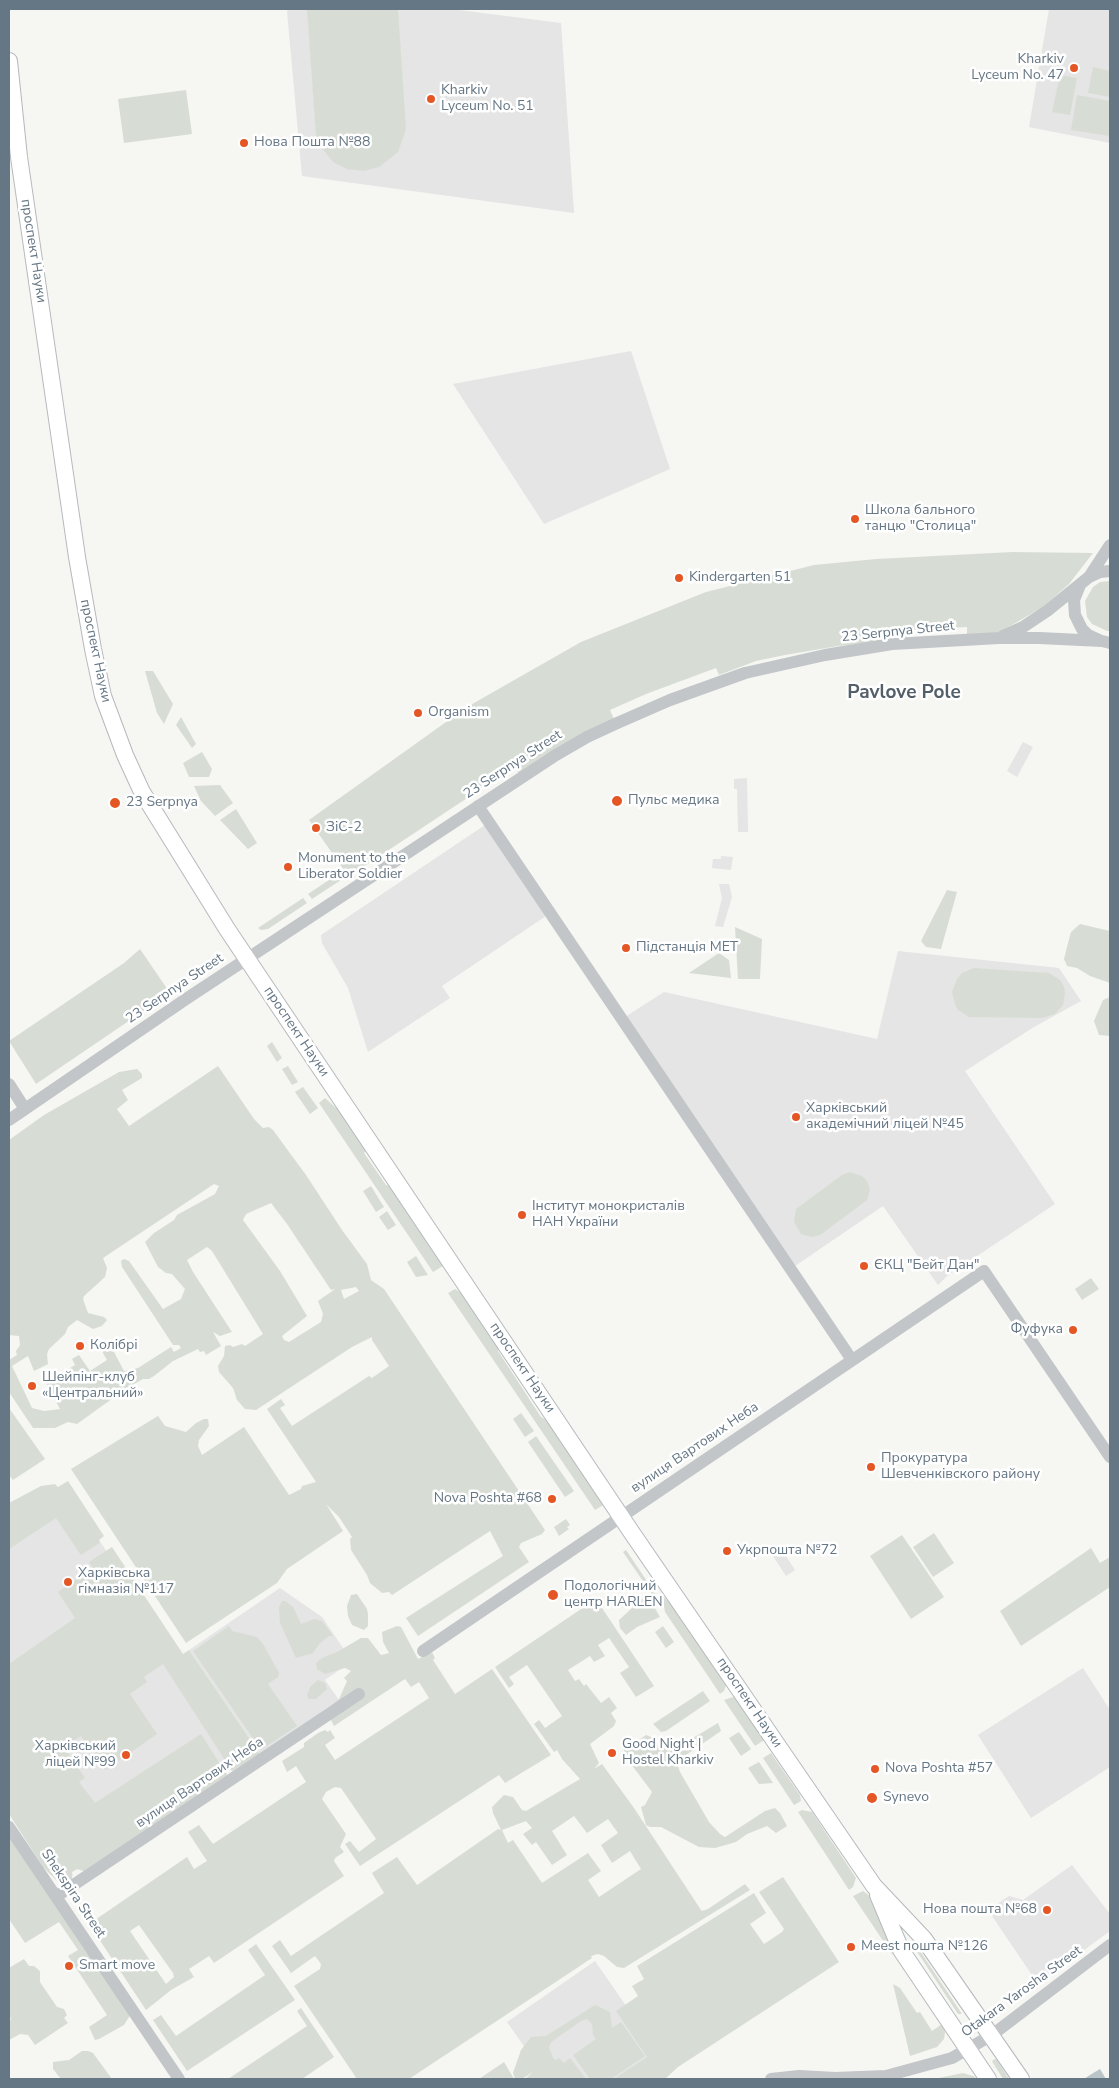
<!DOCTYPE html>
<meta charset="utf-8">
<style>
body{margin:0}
#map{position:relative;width:1119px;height:2088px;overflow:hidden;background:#f6f6f3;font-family:"Nunito Sans",sans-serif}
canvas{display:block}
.frame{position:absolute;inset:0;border:10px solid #657684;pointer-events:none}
</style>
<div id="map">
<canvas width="1119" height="2088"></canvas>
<div class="frame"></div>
</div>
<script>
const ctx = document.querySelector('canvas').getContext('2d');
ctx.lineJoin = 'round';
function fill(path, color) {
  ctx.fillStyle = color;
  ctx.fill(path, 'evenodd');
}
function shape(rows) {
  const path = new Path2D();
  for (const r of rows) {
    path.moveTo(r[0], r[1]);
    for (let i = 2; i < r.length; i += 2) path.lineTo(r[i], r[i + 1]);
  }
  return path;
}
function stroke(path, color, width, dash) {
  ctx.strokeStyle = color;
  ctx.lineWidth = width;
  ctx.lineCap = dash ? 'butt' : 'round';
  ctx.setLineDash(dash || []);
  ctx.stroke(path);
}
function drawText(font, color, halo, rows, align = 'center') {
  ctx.font = font + ' "Nunito Sans",sans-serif';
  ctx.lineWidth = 5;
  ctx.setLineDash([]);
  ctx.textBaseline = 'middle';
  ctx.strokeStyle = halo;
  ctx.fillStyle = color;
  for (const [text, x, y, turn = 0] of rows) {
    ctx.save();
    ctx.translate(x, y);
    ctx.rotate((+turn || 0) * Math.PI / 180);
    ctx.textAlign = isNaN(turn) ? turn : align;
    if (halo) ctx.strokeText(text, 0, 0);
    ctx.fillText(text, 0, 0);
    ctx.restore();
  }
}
fill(shape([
 [289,9,451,9,561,23,574,213,302,176,287,11],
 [1049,9,1110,9,1110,143,1029,127],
 [631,351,670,469,544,524,453,384],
 [1023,742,1033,747,1017,777,1007,771],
 [747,778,748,832,738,832,737,789,734,789,734,779],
 [485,825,546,916,442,986,450,998,368,1052,348,988,322,943,321,935],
 [721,856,733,857,731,870,712,868,713,859,721,859],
 [719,884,729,884,732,897,723,927,715,926,722,898],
 [898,951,1059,968,1081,1001,1034,1027,965,1071,1055,1204,947,1276,938,1285,883,1206,795,1266,625,1017,664,992,877,1039],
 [62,1485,248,1762,235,1771,230,1770,227,1772,227,1775,84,1871,77,1869,72,1872,73,1877,9,1803,9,1520],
 [778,1544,795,1570,786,1576,769,1550],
 [280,1588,322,1617,352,1661,325,1680,339,1700,260,1754,189,1650],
 [1083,1668,1110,1710,1110,1767,1031,1818,978,1735],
 [1072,1865,1110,1914,1110,1931,1038,1984,988,1910,1009,1896,1023,1900],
 [595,1961,665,2062,639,2079,547,2079,507,2022]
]), '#e4e5e4');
fill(shape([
 [307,9,398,9,406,129,398,152,379,167,364,171,347,169,333,162,318,143,316,135],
 [1093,67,1110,71,1110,97,1088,93],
 [1060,75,1077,78,1070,115,1052,112],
 [186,90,192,134,124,143,118,99],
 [1077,95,1110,101,1110,136,1071,130],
 [1013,552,1093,553,1069,584,1043,607,998,633,967,635,967,627,893,631,893,640,838,646,785,655,756,661,719,675,716,668,646,694,610,710,614,719,519,774,514,767,348,877,347,876,312,899,308,894,344,870,309,820,467,707,581,642,706,592,814,565,876,559],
 [1110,581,1110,631,1107,631,1092,624,1087,617,1085,601,1093,587,1100,582],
 [145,671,153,671,173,704,164,724,157,713],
 [181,717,196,744,192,748,176,725],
 [202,752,212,769,209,777,189,777,183,763],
 [220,785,233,803,215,816,201,801,194,786],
 [236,809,257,843,248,849,220,820],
 [947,890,957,892,941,949,926,947,921,941],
 [303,898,307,903,268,929,261,930,258,928],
 [1080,924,1110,931,1110,983,1090,976,1077,968,1067,966,1064,959,1068,943,1071,932],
 [735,927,762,939,760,979,738,979],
 [140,949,170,993,36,1084,9,1041,124,963],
 [719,953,729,960,731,978,689,973],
 [974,968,1049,973,1060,980,1064,987,1065,993,1063,1005,1055,1014,1042,1018,969,1017,958,1010,955,1004,952,992,957,979,962,973],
 [1110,997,1110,1036,1099,1035,1094,1021,1103,1000],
 [272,1042,282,1058,277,1062,267,1046],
 [218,1066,254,1119,263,1128,269,1127,273,1130,306,1175,342,1230,367,1264,371,1280,384,1289,545,1530,542,1534,521,1543,519,1547,529,1562,418,1636,406,1618,503,1556,490,1531,392,1595,389,1592,382,1593,370,1583,367,1575,351,1550,350,1539,352,1537,339,1517,326,1504,343,1531,287,1569,277,1583,186,1643,71,1469,158,1416,165,1426,186,1432,196,1423,204,1419,208,1419,209,1426,199,1440,198,1446,202,1455,244,1427,289,1495,301,1489,302,1486,316,1482,267,1409,281,1399,285,1405,280,1408,292,1426,369,1376,372,1378,389,1366,372,1340,372,1337,352,1347,256,1410,245,1409,237,1400,233,1388,219,1372,218,1366,224,1356,225,1346,230,1345,233,1347,242,1344,245,1346,263,1334,212,1251,207,1247,187,1260,193,1272,232,1332,220,1336,213,1332,221,1346,206,1355,204,1351,200,1352,198,1349,173,1361,154,1376,149,1379,143,1379,127,1388,77,1424,68,1422,55,1428,33,1428,9,1392,9,1360,17,1355,16,1351,20,1345,19,1336,9,1335,9,1140,44,1115,119,1072,137,1069,142,1074,142,1078,122,1090,128,1100,117,1109,129,1126],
 [214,1184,219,1186,215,1194,177,1215,174,1220,154,1233,145,1242,158,1267,166,1273,172,1274,185,1289,181,1299,163,1309,129,1261,124,1259,121,1261,122,1267,173,1345,179,1345,181,1348,174,1352,171,1347,138,1368,124,1371,113,1350,106,1345,103,1346,103,1353,107,1360,90,1371,79,1355,72,1359,75,1365,57,1376,54,1373,44,1379,60,1409,44,1411,32,1408,12,1366,28,1356,34,1371,48,1364,47,1354,49,1349,65,1334,68,1327,77,1320,93,1329,102,1326,107,1320,104,1317,88,1313,83,1299,84,1296,105,1277,107,1268,103,1258],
 [271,1203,287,1224,331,1290,335,1289,318,1301,323,1314,321,1322,289,1342,284,1340,282,1336,307,1316,280,1271,243,1220,246,1214],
 [356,1287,359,1291,344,1299,341,1290],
 [288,1066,298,1082,292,1085,282,1069],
 [303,1087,318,1108,310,1114,295,1092],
 [325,1098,343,1114,367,1150,364,1153,386,1185,391,1186,443,1266,433,1272,319,1103],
 [850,1172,862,1176,867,1181,870,1190,867,1200,820,1235,811,1237,801,1234,794,1222,796,1209,842,1175],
 [371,1186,384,1207,376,1212,363,1191],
 [387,1211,396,1225,388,1230,379,1217],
 [416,1256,428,1275,416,1277,407,1262],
 [1091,1278,1099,1289,1082,1300,1075,1289],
 [455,1289,463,1294,499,1345,498,1351,541,1417,550,1422,605,1504,595,1510,448,1293],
 [9,1408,45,1459,13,1480,9,1475],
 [521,1413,534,1431,525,1437,513,1419],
 [536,1436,574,1491,565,1497,528,1442],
 [68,1481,104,1536,99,1540,100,1542,98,1544,81,1555,56,1518,9,1549,9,1503,41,1486,55,1484,58,1487],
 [566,1519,570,1525,567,1527,569,1529,559,1536,554,1527],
 [934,1533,954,1563,933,1577,913,1547],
 [902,1535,944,1597,911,1619,870,1556],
 [112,1547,183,1654,189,1650,260,1754,232,1771,163,1664,144,1677,147,1682,130,1694,157,1734,105,1770,81,1736,64,1747,85,1778,79,1782,95,1803,201,1734,227,1775,84,1871,77,1869,72,1872,72,1880,62,1886,43,1867,9,1814,9,1664,75,1618,58,1592,93,1568,89,1562],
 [1091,1548,1100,1563,1110,1557,1110,1587,1021,1646,1000,1611],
 [626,1550,659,1599,660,1606,623,1552],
 [357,1594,367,1609,368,1614,368,1626,364,1630,352,1625,348,1616,347,1606,351,1595],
 [662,1595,681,1614,726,1685,724,1691,720,1694,665,1612],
 [644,1597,651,1601,660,1617,637,1627,626,1635,620,1628,619,1620],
 [596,1599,654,1686,636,1697,620,1673,629,1667,609,1638,598,1645,605,1656,594,1662,590,1656,568,1670,575,1681,579,1679,584,1686,586,1684,601,1703,609,1697,617,1708,611,1713,616,1721,614,1726,590,1744,599,1763,594,1769,602,1764,634,1808,701,1910,702,1911,708,1909,745,1884,750,1890,624,1968,617,1967,604,1956,598,1954,591,1956,592,1958,409,2079,357,2079,294,1986,320,1969,321,1964,315,1956,291,1973,272,1946,280,1940,291,1956,384,1893,372,1873,397,1857,417,1885,498,1829,501,1830,493,1813,492,1807,504,1795,513,1797,522,1810,526,1811,580,1779,562,1759,557,1750,554,1752,534,1724,539,1720,545,1728,562,1716,527,1665,509,1677,514,1684,509,1688,495,1667],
 [574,1816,587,1833,608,1819,618,1833,601,1845,612,1863,630,1851,641,1869,599,1897,588,1880,601,1871,588,1853,542,1883,513,1840,508,1843,502,1830,526,1821,532,1828,523,1834,532,1845,536,1842,552,1865,567,1855,552,1831],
 [282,1601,285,1601,293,1607,301,1624,314,1619,322,1621,333,1636,329,1636,319,1644,313,1653,296,1658,280,1623,279,1607],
 [229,1626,232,1631,257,1637,263,1644,279,1673,278,1677,268,1684,297,1726,261,1750,193,1651],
 [397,1626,401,1627,418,1659,432,1652,435,1658,433,1660,455,1694,492,1669,551,1755,505,1783,499,1775,360,1866,345,1844,350,1841,359,1852,376,1839,341,1788,335,1787,326,1792,322,1799,346,1834,340,1847,344,1852,335,1858,334,1861,344,1876,214,1963,209,1956,189,1969,194,1977,171,1990,146,2010,89,1924,187,1857,194,1869,207,1861,188,1832,199,1825,213,1844,306,1782,296,1766,287,1772,282,1761,304,1747,304,1743,318,1733,325,1730,328,1732,330,1730,335,1738,325,1745,335,1760,429,1698,419,1682,411,1687,405,1679,334,1726,330,1718,333,1704,339,1699,347,1681,344,1678,351,1671,345,1668,325,1674,317,1669,316,1663,322,1658,337,1652,361,1638,368,1638,381,1655,389,1653,383,1642,382,1632],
 [139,1925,173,1973,174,1977,166,1984,130,1931],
 [663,1626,674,1642,666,1648,655,1632],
 [318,1680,325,1683,327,1689,316,1699,309,1699,307,1696,310,1687],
 [703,1691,710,1701,666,1731,661,1732,653,1724],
 [733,1697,738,1700,764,1740,755,1746,724,1700],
 [718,1723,721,1731,680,1759,678,1766,680,1772,709,1822,720,1834,725,1837,765,1811,775,1808,780,1813,787,1826,776,1833,767,1826,747,1834,736,1842,715,1848,699,1847,661,1827,650,1827,646,1825,641,1807,645,1805,652,1792,625,1756,624,1750,646,1735,651,1737,659,1747,673,1750],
 [739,1732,751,1749,741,1756,729,1738],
 [771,1753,800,1795,801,1801,794,1805,763,1758],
 [759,1762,773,1783,759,1784,748,1768],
 [802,1810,812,1812,856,1878,853,1887,849,1890,798,1812],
 [9,1830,131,2014,124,2025,99,2039,95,2040,89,2027,107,2015,68,1956,78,1950,59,1922,25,1943,9,1919],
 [783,1877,839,1962,678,2067,665,2079,614,2079,647,2057,616,2011,638,1996,632,1986,644,1979,637,1966,754,1893,766,1913,750,1924,764,1944,782,1932,784,1929,759,1892],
 [863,1891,870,1896,884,1918,897,1951,892,1954,853,1896],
 [256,1944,295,2000,187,2071,153,2020,161,2015,176,2036,265,1975,248,1950],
 [912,1944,916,1945,962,2014,958,2014],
 [24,1959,29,1966,34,1966,40,1971,40,1982,57,2007,64,2009,67,2015,64,2018,68,2023,35,2045,28,2035,20,2034,9,2040,9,2020,11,2020,9,2013,9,1968],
 [893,1984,900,1988,917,2013,920,2012,932,2031,942,2024,945,2032,944,2039,937,2047,910,2056],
 [595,2005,610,2012,612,2028,621,2022,645,2056,611,2079,590,2079,573,2055,596,2039,593,2035,592,2024,587,2019,581,2021,551,2042,549,2047,553,2058,556,2060,559,2058,564,2063,570,2058,586,2079,525,2079,533,2072,522,2079,515,2079,513,2073,521,2050,531,2037,546,2036],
 [301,2008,334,2057,302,2079,228,2079,307,2026,297,2011],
 [82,2051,88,2051,93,2053,112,2079,61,2079,53,2069,53,2062,69,2060],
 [995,2059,997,2060,1009,2079,1003,2079,993,2063,992,2061],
 [504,2062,514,2079,479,2079],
 [963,2073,976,2077,972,2079,934,2079]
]), '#d7ddd4');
fill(shape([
 [1100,2069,1106,2079,1084,2079,1090,2075]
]), '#b9c5c9');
const major = shape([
 [9,61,19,157,77,557,93,649,103,696,125,755,142,792,227,929,632,1533,874,1886,924,1939,1021,2079],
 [878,1895,901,1950,988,2079]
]);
stroke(major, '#b5b9bd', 18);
stroke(shape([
 [1089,577,1110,545],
 [1080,585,1074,600,1075,615,1082,629,1088,635,1099,640],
 [1003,636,1023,627,1047,611,1089,577,1100,572,1110,571],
 [478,806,852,1360],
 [9,1084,25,1109],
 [9,1120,186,999,556,755,587,737,615,724,670,700,745,673,825,655,892,644,999,638,1039,638,1102,641,1110,643],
 [423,1651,984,1271,1110,1457],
 [9,1827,179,2079],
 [57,1896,359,1694],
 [771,2079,799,2076,835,2078,886,2076,952,2058,992,2035,1110,1945]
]), '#c2c6c9', 12);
stroke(major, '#fff', 16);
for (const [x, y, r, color] of [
 [1074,68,5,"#e45725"],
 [431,99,5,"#e45725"],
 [244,143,5,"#e45725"],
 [855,519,5,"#e45725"],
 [679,578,5,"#e45725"],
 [418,713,5,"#e45725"],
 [617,801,6,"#e45725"],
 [115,803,6,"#e45725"],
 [316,828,5,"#e45725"],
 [288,867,5,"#e45725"],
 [626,948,5,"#e45725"],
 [796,1117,5,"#e45725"],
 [522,1215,5,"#e45725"],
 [864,1266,5,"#e45725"],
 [1073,1330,5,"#e45725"],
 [80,1346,5,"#e45725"],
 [32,1386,5,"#e45725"],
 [871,1467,5,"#e45725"],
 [552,1499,5,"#e45725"],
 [727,1551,5,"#e45725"],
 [68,1582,5,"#e45725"],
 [553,1595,6,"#e45725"],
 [612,1753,5,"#e45725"],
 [126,1755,5,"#e45725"],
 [875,1769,5,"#e45725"],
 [872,1798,6,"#e45725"],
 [1047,1910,5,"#e45725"],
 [851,1947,5,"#e45725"],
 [69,1966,5,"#e45725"]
]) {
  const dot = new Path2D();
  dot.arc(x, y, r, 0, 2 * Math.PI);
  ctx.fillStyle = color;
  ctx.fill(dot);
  stroke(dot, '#fff', 2);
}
drawText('14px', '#657684', '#fff', [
 ["Kharkiv",1064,60,"right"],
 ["Lyceum No. 47",1064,76,"right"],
 ["Kharkiv",441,91],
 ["Lyceum No. 51",441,107],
 ["Нова Пошта №88",254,143],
 ["Школа бального",865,511],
 ["танцю \"Столица\"",865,527],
 ["Kindergarten 51",689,578],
 ["Organism",428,713],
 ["Пульс медика",628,801],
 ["23 Serpnya",126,803],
 ["ЗіС-2",326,828],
 ["Monument to the",298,859],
 ["Liberator Soldier",298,875],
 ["Підстанція МЕТ",636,948],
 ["Харківський",806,1109],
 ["академічний ліцей №45",806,1125],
 ["Інститут монокристалів",532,1207],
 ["НАН України",532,1223],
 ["ЄКЦ \"Бейт Дан\"",874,1266],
 ["Фуфука",1063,1330,"right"],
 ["Колібрі",90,1346],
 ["Шейпінг-клуб",42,1378],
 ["«Центральний»",42,1394],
 ["Прокуратура",881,1459],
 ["Шевченківского району",881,1475],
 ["Nova Poshta #68",542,1499,"right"],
 ["Укрпошта №72",737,1551],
 ["Харківська",78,1574],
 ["гімназія №117",78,1590],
 ["Подологічний",564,1587],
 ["центр HARLEN",564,1603],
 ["Good Night |",622,1745],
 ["Hostel Kharkiv",622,1761],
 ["Харківський",116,1747,"right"],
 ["ліцей №99",116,1763,"right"],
 ["Nova Poshta #57",885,1769],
 ["Synevo",883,1798],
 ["Нова пошта №68",1037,1910,"right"],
 ["Meest пошта №126",861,1947],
 ["Smart move",79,1966]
], 'left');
drawText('14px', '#657684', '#fff', [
 ["проспект Науки",33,251,81],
 ["23 Serpnya Street",898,632,-6],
 ["проспект Науки",95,651,78],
 ["23 Serpnya Street",513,765,-33],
 ["23 Serpnya Street",175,989,-34],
 ["проспект Науки",296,1032,56],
 ["проспект Науки",522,1368,56],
 ["вулиця Вартових Неба",695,1448,-34],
 ["проспект Науки",749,1703,56],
 ["вулиця Вартових Неба",200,1783,-34],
 ["Shekspira Street",73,1894,56],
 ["Otakara Yarosha Street",1022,1992,-36]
]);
drawText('bold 19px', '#535f69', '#fff', [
 ["Pavlove Pole",904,693]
]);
</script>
